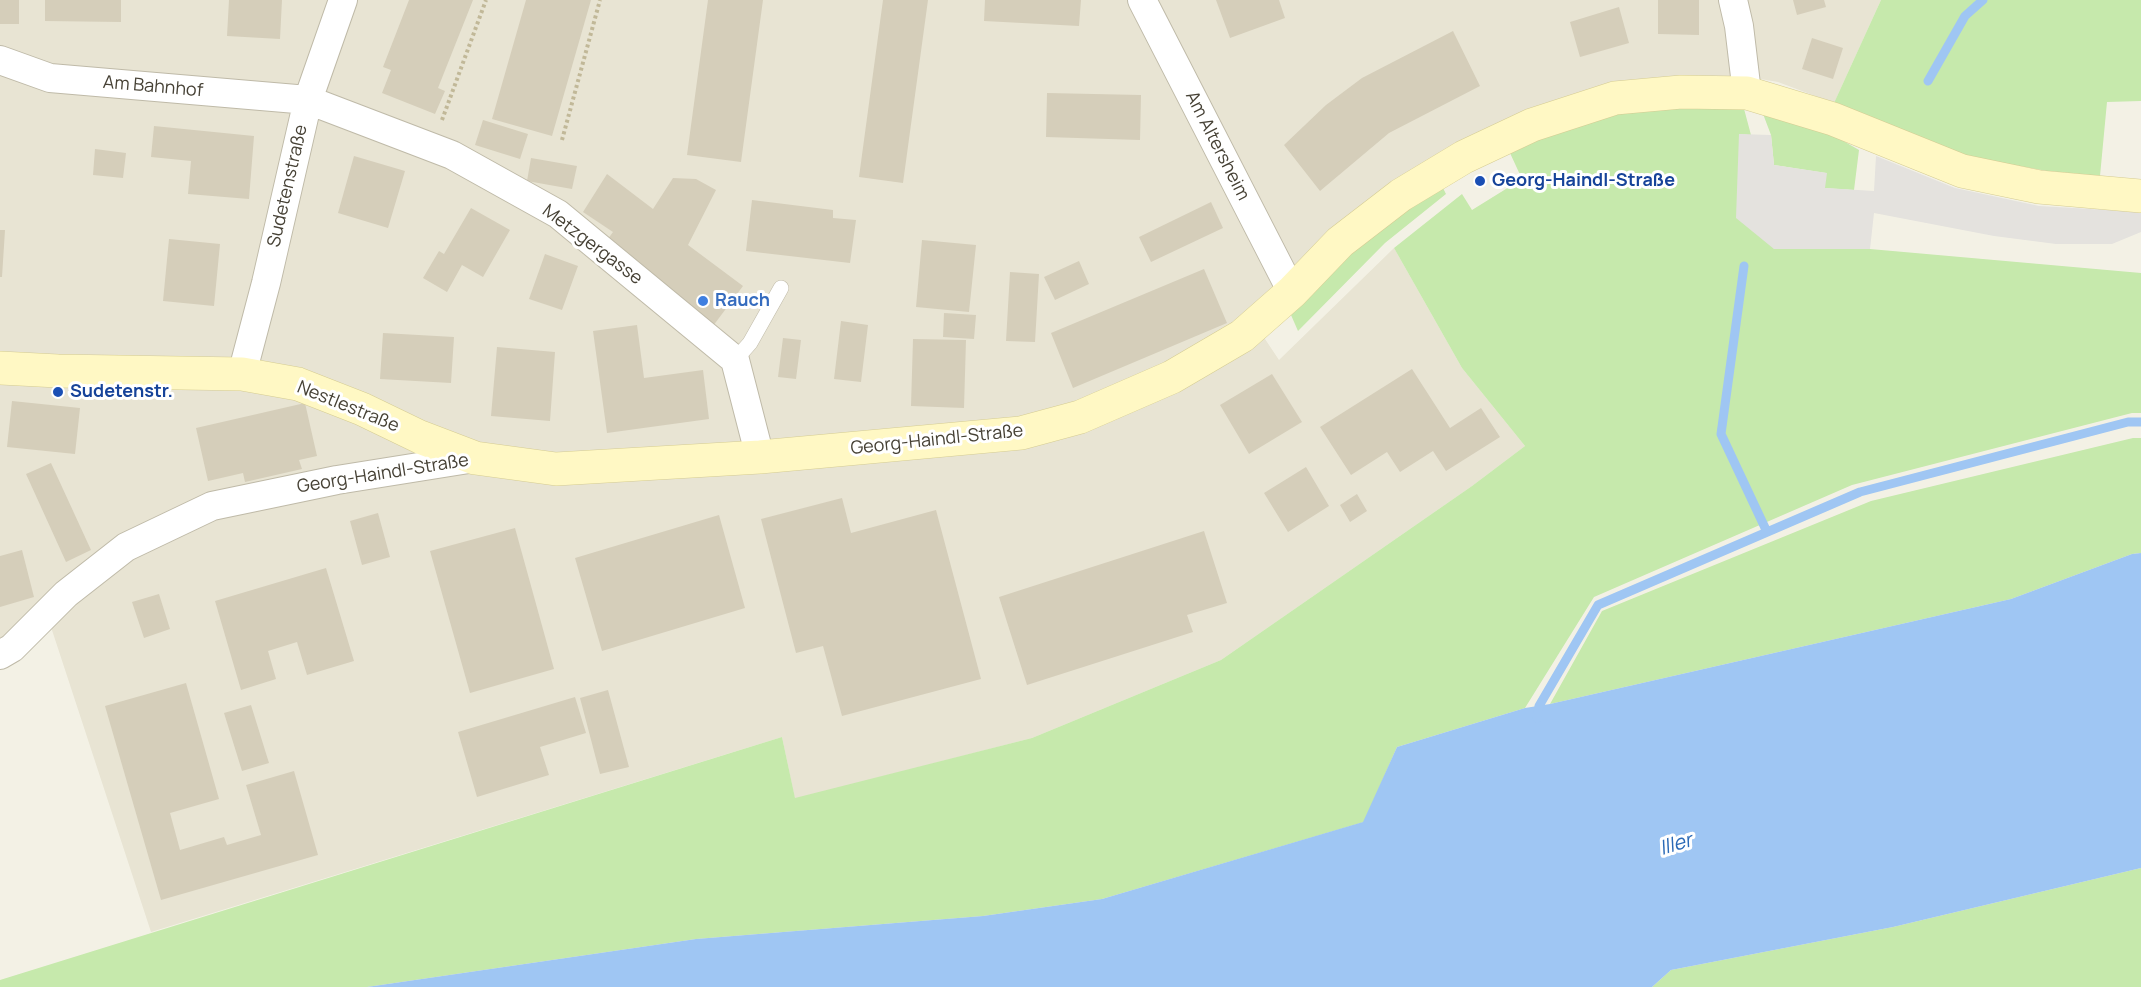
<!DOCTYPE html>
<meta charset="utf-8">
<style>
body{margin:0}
canvas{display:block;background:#f3f1e5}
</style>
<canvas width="2141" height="987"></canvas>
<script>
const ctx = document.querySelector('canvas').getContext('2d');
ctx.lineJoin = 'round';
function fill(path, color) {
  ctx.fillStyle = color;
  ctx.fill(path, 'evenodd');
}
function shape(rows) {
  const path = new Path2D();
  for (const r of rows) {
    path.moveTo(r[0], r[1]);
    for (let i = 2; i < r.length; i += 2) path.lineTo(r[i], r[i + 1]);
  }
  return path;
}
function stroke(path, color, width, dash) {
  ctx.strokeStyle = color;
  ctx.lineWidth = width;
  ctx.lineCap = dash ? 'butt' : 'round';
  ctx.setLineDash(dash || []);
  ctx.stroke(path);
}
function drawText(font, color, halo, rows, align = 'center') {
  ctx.font = font + ' Manrope,sans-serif';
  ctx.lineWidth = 6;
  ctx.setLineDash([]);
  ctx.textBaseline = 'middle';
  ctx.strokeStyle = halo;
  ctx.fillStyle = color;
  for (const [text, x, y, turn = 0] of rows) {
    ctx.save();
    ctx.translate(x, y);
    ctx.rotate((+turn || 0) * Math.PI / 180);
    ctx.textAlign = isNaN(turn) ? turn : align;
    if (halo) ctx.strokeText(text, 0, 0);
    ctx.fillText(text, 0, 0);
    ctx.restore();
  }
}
fill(shape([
 [0,0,1881,0,1834,103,1778,82,1749,77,1682,76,1616,85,1529,110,1236,326,1078,406,1017,422,211,496,0,642],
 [1394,248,1462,368,1525,446,1472,486,1221,660,1032,738,795,799,782,737,151,932,50,624,129,555,214,516,474,469,1024,442,1261,333,1279,360]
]), '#e8e4d3');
fill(shape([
 [1881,0,2141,0,2141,101,2107,102,2100,176,2047,171,1970,157,1834,103],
 [1743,105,1751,135,1739,134,1774,249,1870,249,2141,273,2141,413,2132,413,1852,485,1594,597,1525,708,1397,747,1364,822,1102,899,983,916,696,939,367,987,0,987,0,980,782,737,795,798,1032,738,1221,660,1472,486,1525,446,1462,368,1394,248,1462,194,1472,210,1522,179,1510,153,1534,139,1613,110],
 [1760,106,1826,131,1859,150,1854,190,1824,188,1826,173,1774,165,1771,135],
 [1441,184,1446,194,1385,243,1298,331,1291,315,1347,252],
 [2133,438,2141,438,2141,553,2132,554,2011,599,1550,704,1602,611,1871,501],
 [2141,868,2141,987,1652,987,1671,970,1893,927]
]), '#c6e9ac');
fill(shape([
 [1739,134,1771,135,1774,165,1827,173,1825,188,1874,191,1876,156,1955,188,2039,206,2141,212,2141,232,2112,244,2056,244,1994,236,1874,213,1870,249,1774,249,1736,218]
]), '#e4e2de');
fill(shape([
 [2141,553,2141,868,1893,927,1671,970,1652,987,367,987,696,939,983,916,1102,899,1363,822,1397,747,1525,708,1550,704,2011,599,2132,554]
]), '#9fc6f3');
stroke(shape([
 [1928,81,1965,16,1983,0],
 [1744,266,1721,434,1767,532],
 [1537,718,1539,706,1598,605,1860,492,2128,422,2141,422]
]), '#9fc6f3', 9);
fill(shape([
 [0,0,19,0,19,24,0,24],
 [45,0,121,0,121,22,45,21],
 [229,0,282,0,280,39,227,36],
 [409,0,473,0,438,88,445,91,435,114,382,93,391,70,383,67],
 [526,0,591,0,552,136,492,119],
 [708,0,763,0,741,162,687,155],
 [883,0,928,0,903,183,859,177],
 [985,0,1081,0,1079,26,984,21],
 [1216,0,1279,0,1285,18,1230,38],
 [1658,0,1699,0,1699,35,1658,34],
 [1793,0,1824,0,1826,7,1797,15],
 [1619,7,1629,43,1580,57,1570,22],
 [1453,31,1480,86,1389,133,1320,191,1284,145,1326,105,1362,78],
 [1812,38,1843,48,1833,79,1802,69],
 [1047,93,1141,95,1140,140,1046,137],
 [483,120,528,134,520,159,475,145],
 [154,126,254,136,249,199,188,194,191,161,151,157],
 [95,149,126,153,123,178,93,175],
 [354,156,405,171,388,228,338,213],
 [531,158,577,166,572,189,527,181],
 [607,174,653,209,673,178,696,179,716,190,688,245,743,286,713,326,605,243,613,232,583,212],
 [752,200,833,210,833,218,856,220,850,263,746,251],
 [1211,202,1223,228,1151,262,1139,237],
 [471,208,510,230,483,277,462,265,447,292,423,278,439,251,444,254],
 [0,230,5,230,2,277,0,277],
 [169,239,220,244,214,306,163,301],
 [922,240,976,245,969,312,916,307],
 [545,254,578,266,562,310,529,299],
 [1079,261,1089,284,1055,300,1044,277],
 [1204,269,1227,323,1073,388,1051,333],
 [1010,272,1039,274,1035,342,1006,341],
 [944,313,976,315,974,339,943,337],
 [841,321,868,325,861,382,834,379],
 [637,325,644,378,703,370,709,419,607,433,593,331],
 [383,333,454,337,451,383,380,379],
 [783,338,801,340,796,379,778,377],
 [913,339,966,340,964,408,911,406],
 [497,347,555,352,550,421,491,416],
 [1412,369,1450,428,1481,408,1500,437,1446,471,1433,451,1400,472,1387,452,1351,475,1320,427],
 [1272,374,1302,422,1249,454,1220,405],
 [12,401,80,408,75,454,7,447],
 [305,403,317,456,299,460,302,469,245,482,243,473,208,481,196,428],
 [51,463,91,550,66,562,26,474],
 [1306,467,1329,506,1288,532,1264,493],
 [1357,494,1367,511,1350,522,1340,505],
 [842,498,851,533,936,510,981,679,842,716,823,646,796,653,761,519],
 [378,513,390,557,362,565,350,521],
 [719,515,745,608,602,651,575,558],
 [515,528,554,669,470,693,430,551],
 [1204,531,1227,603,1187,615,1193,632,1027,685,999,597],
 [22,550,34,597,0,607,0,556],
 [326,568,354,661,307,675,297,642,268,651,276,679,241,690,215,601],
 [159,594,170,629,144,638,132,602],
 [186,683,219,799,170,813,180,850,224,837,227,845,261,835,246,785,294,771,318,855,161,900,105,706],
 [608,690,629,767,600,774,580,698],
 [575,697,586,733,540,747,549,775,477,797,458,732],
 [251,705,269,763,242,771,224,713]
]), '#d5ceba');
const lane = shape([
 [735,360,750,343,781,288]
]);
const street = shape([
 [1142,0,1292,292],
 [1733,0,1739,26,1747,93],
 [0,60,50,78,308,100,452,155,558,214,735,360,760,457],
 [242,374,266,283,308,100,343,0],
 [0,655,12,648,66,594,126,547,212,506,337,480,475,458]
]);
const secondary = shape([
 [0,368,58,371,242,374,298,384,362,409,420,437,475,458,556,469,760,457,1021,433,1080,417,1172,377,1242,336,1292,292,1340,242,1401,195,1464,157,1532,125,1615,98,1681,92,1747,93,1833,119,1962,171,2039,187,2141,196]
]);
stroke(lane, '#bfbaa8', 16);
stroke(street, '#bfbaa8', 30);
stroke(secondary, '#d5cc93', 34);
stroke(shape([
 [442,120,486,0],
 [562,140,600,0]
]), '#c1b898', 4, [3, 3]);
stroke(lane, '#fff', 15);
stroke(street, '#fff', 28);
stroke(secondary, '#fff8c4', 33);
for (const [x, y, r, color] of [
 [1480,181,6,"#1a4fb4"],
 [703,301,6,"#3f7fe0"],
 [58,392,6,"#1a4fb4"]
]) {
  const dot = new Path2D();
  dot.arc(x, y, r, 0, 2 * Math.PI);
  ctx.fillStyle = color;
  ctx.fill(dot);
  stroke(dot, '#fff', 2);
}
drawText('18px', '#464135', '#fff', [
 ["Am Bahnhof",153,87,5],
 ["Am Altersheim",1217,146,63],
 ["Sudetenstraße",288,186,-77],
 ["Metzgergasse",592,245,37],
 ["Nestlestraße",348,407,22],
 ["Georg-Haindl-Straße",937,440,-6],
 ["Georg-Haindl-Straße",383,474,-9]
]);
drawText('bold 18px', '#164399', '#fff', [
 ["Georg-Haindl-Straße",1492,181],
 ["Sudetenstr.",70,392]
], 'left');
drawText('bold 18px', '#366cbe', '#fff', [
 ["Rauch",715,301]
], 'left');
drawText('italic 20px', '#2a69b6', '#fff', [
 ["Iller",1676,845,-17]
]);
</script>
